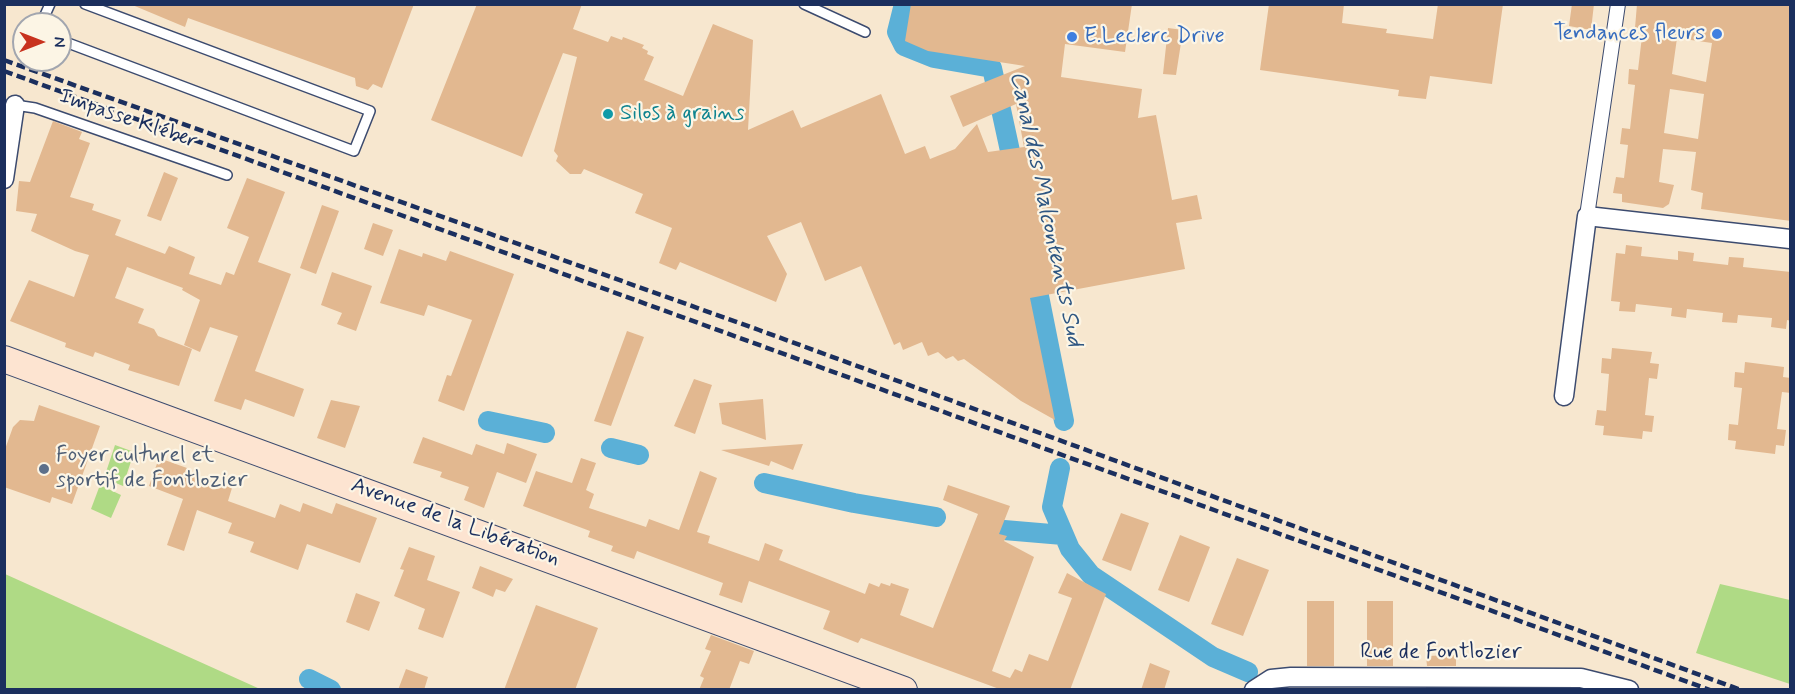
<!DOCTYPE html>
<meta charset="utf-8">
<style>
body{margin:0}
#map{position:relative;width:1795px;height:694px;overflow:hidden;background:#f7e7cf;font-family:Mynerve,sans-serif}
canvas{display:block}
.frame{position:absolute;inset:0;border:6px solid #1b2f5e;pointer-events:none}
.north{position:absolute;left:12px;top:12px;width:60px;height:60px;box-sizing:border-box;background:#fcf5e5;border:2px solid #a2a6af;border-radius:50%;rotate:90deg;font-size:16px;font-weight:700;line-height:24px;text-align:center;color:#1b2f5e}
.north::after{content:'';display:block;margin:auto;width:21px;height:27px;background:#c8321e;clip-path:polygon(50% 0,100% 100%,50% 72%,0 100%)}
</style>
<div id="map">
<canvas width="1795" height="694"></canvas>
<div class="frame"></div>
<div class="north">N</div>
</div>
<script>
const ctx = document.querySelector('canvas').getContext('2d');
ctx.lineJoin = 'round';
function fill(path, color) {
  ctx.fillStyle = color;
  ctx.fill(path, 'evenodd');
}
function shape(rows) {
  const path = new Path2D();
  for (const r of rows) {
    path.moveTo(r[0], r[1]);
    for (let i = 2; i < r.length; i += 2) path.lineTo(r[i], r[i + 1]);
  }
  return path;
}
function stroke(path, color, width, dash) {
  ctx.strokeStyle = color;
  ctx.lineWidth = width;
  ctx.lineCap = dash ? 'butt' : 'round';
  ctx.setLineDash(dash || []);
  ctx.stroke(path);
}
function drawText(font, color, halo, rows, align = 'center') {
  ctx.font = font + ' Mynerve,sans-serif';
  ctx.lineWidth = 4.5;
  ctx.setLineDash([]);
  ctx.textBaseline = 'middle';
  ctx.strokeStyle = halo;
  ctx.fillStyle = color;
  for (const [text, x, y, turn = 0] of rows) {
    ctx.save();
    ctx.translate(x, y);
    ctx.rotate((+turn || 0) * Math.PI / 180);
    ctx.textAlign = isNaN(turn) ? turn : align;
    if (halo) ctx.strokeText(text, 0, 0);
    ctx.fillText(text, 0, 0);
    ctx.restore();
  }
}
fill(shape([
 [115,445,134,452,123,486,104,478],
 [100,485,121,495,111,518,91,509],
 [4,574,5,574,260,689,5,689],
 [1720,584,1790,600,1790,684,1696,653]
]), '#afda85');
stroke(shape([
 [904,4,897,32,904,46,934,58,992,68,1015,174],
 [1034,271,1064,421],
 [488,421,545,433],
 [611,448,639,455],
 [1060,468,1052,507,1070,549,1091,575,1213,657,1248,672],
 [764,483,854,503,936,517],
 [1004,530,1063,535],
 [309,679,331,690]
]), '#5bb0d7', 20);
fill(shape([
 [130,4,414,4,382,88,373,84,368,90,356,86,355,78,188,18,185,27],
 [477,4,582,4,573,29,608,42,611,36,622,40,623,37,644,45,642,48,648,51,647,54,654,57,644,80,683,96,713,24,753,40,748,130,793,110,801,128,881,94,905,154,925,146,930,159,955,149,977,124,988,152,1024,147,1016,104,963,127,950,96,1025,66,928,51,905,41,911,4,1132,4,1125,52,1065,44,1061,77,1142,89,1138,118,1156,115,1172,200,1197,195,1202,219,1176,223,1185,269,1030,298,1055,420,1021,401,964,359,958,361,953,356,946,359,938,352,928,356,922,342,903,350,900,342,894,345,861,266,825,281,801,222,767,236,787,274,776,302,680,262,676,270,659,263,672,228,635,213,643,194,584,169,581,174,570,174,556,161,558,156,554,151,577,57,563,53,522,157,431,120],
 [1269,4,1344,4,1342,23,1387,29,1386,33,1433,39,1438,4,1503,4,1492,84,1430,76,1426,99,1398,96,1399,90,1260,70],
 [1572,4,1594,4,1591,30,1569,26],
 [1637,4,1791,6,1791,221,1701,209,1703,193,1691,190,1696,152,1663,149,1659,182,1674,185,1669,204,1663,208,1622,202,1622,194,1613,193,1616,177,1624,178,1628,145,1620,144,1622,128,1630,129,1635,85,1628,84,1629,69,1638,70,1643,28,1635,28],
 [1677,38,1712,43,1706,82,1672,74],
 [1670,89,1704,94,1698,139,1664,133],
 [1168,28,1183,30,1176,75,1163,74],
 [53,121,82,132,79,139,90,143,70,197,94,204,92,210,121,220,115,235,165,254,169,246,195,257,189,274,221,285,226,272,234,275,249,237,227,228,247,178,285,192,258,262,291,274,255,371,304,389,294,417,245,399,241,410,214,401,238,336,210,327,200,352,184,345,200,300,182,290,183,288,127,267,115,298,144,309,138,323,154,329,158,336,192,349,179,386,128,370,130,365,95,352,93,357,65,347,66,343,10,321,29,280,74,297,89,255,75,251,31,231,37,214,16,211,19,181,30,182],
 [164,172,178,178,161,221,147,216],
 [322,205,339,211,316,274,300,268],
 [373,223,393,230,383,256,364,249],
 [1626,245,1642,247,1641,256,1678,260,1678,251,1694,253,1693,261,1728,265,1729,257,1744,258,1743,267,1791,272,1791,321,1787,320,1786,329,1771,327,1772,318,1738,315,1737,323,1722,322,1723,313,1687,309,1686,318,1671,316,1672,308,1636,304,1635,312,1619,311,1620,302,1611,301,1616,253,1625,254],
 [399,249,422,257,423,253,446,261,450,251,514,274,464,411,438,401,447,375,451,376,472,320,428,305,424,316,380,303],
 [332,272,372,286,356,331,337,324,342,313,321,305],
 [627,331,644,337,611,426,594,421],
 [1612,348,1652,352,1650,363,1659,364,1657,379,1649,378,1645,415,1654,416,1652,432,1643,431,1642,439,1603,435,1604,426,1595,425,1597,410,1606,411,1609,374,1601,373,1602,358,1611,359],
 [1745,362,1784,367,1783,377,1791,378,1791,393,1782,392,1777,429,1786,430,1784,446,1776,445,1775,454,1735,449,1736,441,1728,440,1729,424,1738,425,1742,388,1734,387,1735,372,1744,373],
 [694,379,712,385,695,434,674,426],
 [763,399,766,440,722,424,719,403],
 [331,400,360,406,345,448,317,438],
 [39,405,100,426,72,504,52,497,50,503,4,487,4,452,13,427,20,420,34,421],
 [423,437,472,455,476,444,504,454,507,443,537,454,526,483,497,472,484,508,464,500,469,487,440,477,442,472,413,463],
 [803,444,793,470,771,461,769,466,721,450],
 [159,458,187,468,185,472,232,488,228,501,275,518,280,504,300,512,303,503,332,514,336,503,377,518,360,563,307,544,298,570,250,552,254,542,228,533,232,523,197,510,184,551,167,545,183,499,149,486],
 [581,458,596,463,586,490,594,494,589,508,646,527,649,519,679,530,700,471,717,478,697,532,710,536,708,543,759,561,765,543,783,550,779,560,865,594,869,583,879,587,881,583,890,586,891,583,909,589,900,615,933,628,978,514,943,500,948,485,1010,506,999,534,1007,536,1004,541,1034,557,992,671,1010,678,1015,669,1022,672,1029,654,1048,661,1072,598,1058,593,1067,573,1106,594,1070,690,1002,690,861,638,858,643,823,629,830,611,749,581,742,603,719,595,723,583,637,551,634,559,611,551,613,546,588,537,590,531,523,506,536,471,572,483],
 [1121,513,1149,523,1131,571,1102,560],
 [1180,535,1210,547,1189,602,1158,590],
 [409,547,435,556,427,580,460,592,443,638,418,629,425,609,394,596,404,570,400,569],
 [1237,558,1269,570,1243,636,1211,624],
 [480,566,513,579,505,592,496,589,493,597,472,588],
 [356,593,380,602,369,631,346,622],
 [1307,601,1334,601,1334,666,1307,666],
 [1367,601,1393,601,1393,666,1367,666],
 [536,605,598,628,575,690,504,690],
 [711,635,754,651,749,664,740,661,729,690,699,690,704,678,700,676,711,651,705,649],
 [1456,655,1456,666,1427,666,1426,656],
 [1150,663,1170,671,1164,690,1141,690],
 [406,669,428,677,424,690,398,690]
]), '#e2b890');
const service = shape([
 [804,4,865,32],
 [41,24,50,4],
 [60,40,354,151,370,111,85,4],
 [15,105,35,108,227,175]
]);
const pedestrian = shape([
 [1587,216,1618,4]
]);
const minor = shape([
 [4,179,15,105],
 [1564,396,1587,216,1790,239],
 [1254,690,1271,679,1291,677,1581,678,1629,690]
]);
const secondary = shape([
 [4,359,904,690]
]);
stroke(service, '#3c4b6f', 12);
stroke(pedestrian, '#3c4b6f', 16);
stroke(minor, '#3c4b6f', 21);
stroke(secondary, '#3c4b6f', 28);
stroke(service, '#fff', 9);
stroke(pedestrian, '#fff', 14);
stroke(minor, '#fff', 18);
stroke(secondary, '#fde4d1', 26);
stroke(shape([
 [4,60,759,330,1741,690],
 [4,71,1710,690]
]), '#1b2f5e', 4.5, [9, 4.5]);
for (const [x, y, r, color] of [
 [1717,34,6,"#3f7fe0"],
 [1072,37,6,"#3f7fe0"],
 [608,114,6,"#0f9aa8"],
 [44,469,6,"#5c6f8a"]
]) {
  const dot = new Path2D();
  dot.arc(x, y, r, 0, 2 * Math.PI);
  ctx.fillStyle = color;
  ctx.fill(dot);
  stroke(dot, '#fcf5e5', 2);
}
drawText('22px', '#366cbe', '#fcf5e5', [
 ["Tendances fleurs",1705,34],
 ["E.Leclerc Drive",1084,37,"left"]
], 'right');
drawText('22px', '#0d838f', '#fcf5e5', [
 ["Silos à grains",620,114]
], 'left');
drawText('22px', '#1b2f5e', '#fcf5e5', [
 ["Impasse Kléber",128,120,19],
 ["Avenue de la Libération",455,523,20],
 ["Rue de Fontlozier",1441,653]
]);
drawText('22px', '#4e5e75', '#fcf5e5', [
 ["Foyer culturel et",56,456],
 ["sportif de Fontlozier",56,481]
], 'left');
drawText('italic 24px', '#2e5682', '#fcf5e5', [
 ["Canal des Malcontents Sud",1045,209,78]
]);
</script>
